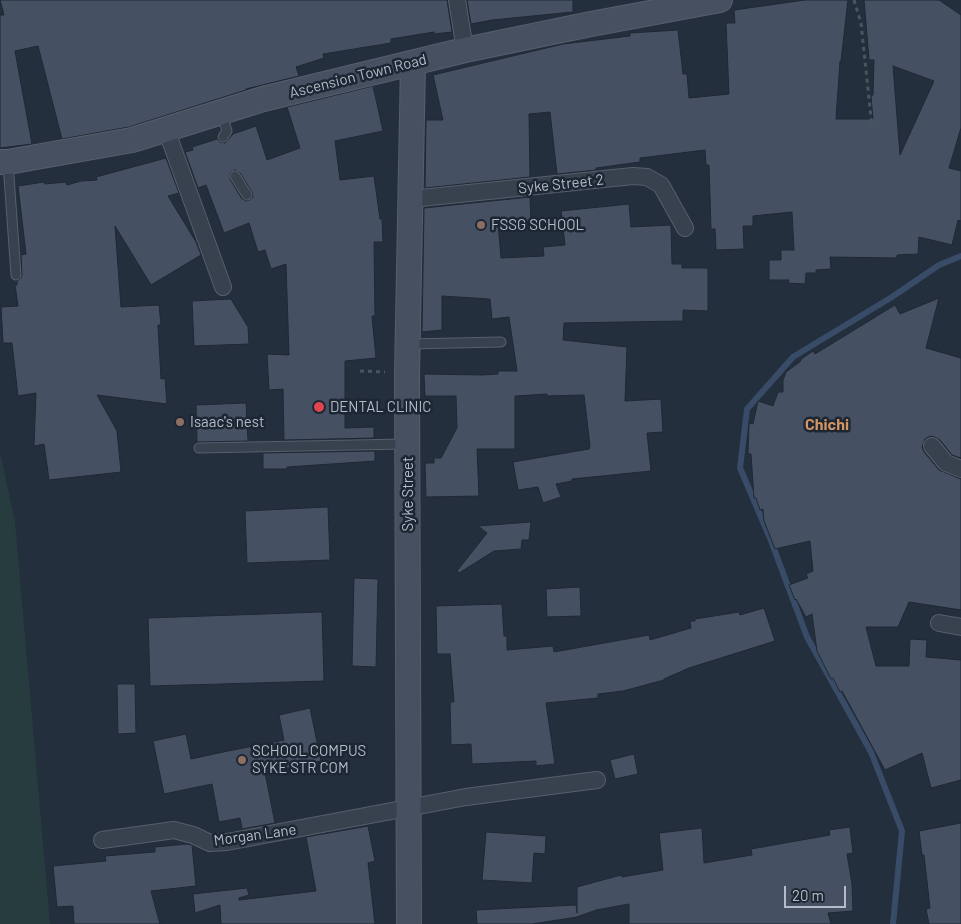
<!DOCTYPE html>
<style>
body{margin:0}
#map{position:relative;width:961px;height:924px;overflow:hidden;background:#242f3e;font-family:Barlow,sans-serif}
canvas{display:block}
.scale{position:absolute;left:784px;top:886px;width:62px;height:22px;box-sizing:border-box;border:2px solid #b4bcc9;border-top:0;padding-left:6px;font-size:15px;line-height:18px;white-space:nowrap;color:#b4bcc9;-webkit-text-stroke:4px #1d2633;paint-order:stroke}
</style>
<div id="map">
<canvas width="961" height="924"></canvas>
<div class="scale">20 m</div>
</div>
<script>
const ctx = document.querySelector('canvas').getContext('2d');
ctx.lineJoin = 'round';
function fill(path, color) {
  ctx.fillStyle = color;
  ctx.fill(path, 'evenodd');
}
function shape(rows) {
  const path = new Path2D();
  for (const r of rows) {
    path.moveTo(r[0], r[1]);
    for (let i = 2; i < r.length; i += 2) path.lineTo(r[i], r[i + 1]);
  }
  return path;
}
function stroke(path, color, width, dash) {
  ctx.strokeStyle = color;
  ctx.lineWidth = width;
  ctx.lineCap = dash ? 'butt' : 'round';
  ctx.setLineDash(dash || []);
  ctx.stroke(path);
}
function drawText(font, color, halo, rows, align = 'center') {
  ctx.font = font + ' Barlow,sans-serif';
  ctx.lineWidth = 5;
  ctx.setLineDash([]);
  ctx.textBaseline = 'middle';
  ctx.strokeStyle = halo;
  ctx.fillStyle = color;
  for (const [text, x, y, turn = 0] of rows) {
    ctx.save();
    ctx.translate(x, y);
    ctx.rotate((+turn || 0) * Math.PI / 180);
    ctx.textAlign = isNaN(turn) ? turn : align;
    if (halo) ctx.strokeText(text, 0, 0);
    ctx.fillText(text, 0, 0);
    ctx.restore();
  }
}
fill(shape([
 [0,453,15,522,50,924,0,924]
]), '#263c3f');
stroke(shape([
 [893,924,902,831,871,752,807,637,770,538,740,468,747,409,793,357,892,297,939,265,961,256]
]), '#394c67', 6);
const building = shape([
 [0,0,447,0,452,32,434,34,434,32,391,39,391,43,323,54,324,58,296,67,299,76,246,89,246,90,129,127,62,139,38,46,15,51,32,144,0,148,0,15,4,15,0,0],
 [467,0,573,0,573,12,492,20,471,24,467,0],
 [805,0,848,0,841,61,840,61,836,119,873,119,871,96,873,95,874,60,869,60,864,0,939,0,961,15,961,128,949,168,961,171,961,221,958,220,952,245,919,237,918,254,897,255,897,258,830,257,831,269,816,270,816,273,806,273,805,284,788,283,789,280,769,280,769,260,781,260,781,250,794,250,792,212,753,216,753,226,743,226,744,249,716,250,715,229,711,229,709,165,706,165,705,150,640,158,640,162,596,168,596,170,557,174,550,112,529,114,530,177,425,188,426,120,443,120,433,75,563,44,630,36,630,33,678,30,683,74,687,74,689,98,729,94,726,23,735,23,734,10,805,0],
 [893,66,934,81,900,155,893,66],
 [373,86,383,131,335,141,340,180,374,176,380,219,382,219,383,242,374,242,375,316,372,316,376,358,345,361,345,428,374,427,374,438,284,440,283,389,269,390,267,354,289,355,286,264,271,269,265,250,258,252,249,223,224,233,206,185,198,188,185,152,193,150,192,147,217,139,220,142,225,143,233,134,256,126,267,160,300,148,287,107,373,86],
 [235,170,240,173,252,192,253,197,250,200,247,201,242,199,230,179,230,173,235,170],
 [166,158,179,193,168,196,196,242,201,255,151,285,115,226,121,307,159,305,161,325,158,325,161,379,165,378,167,404,97,395,117,431,121,472,49,480,44,444,34,446,36,393,18,396,12,343,3,343,1,307,18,306,15,285,17,285,17,281,21,278,22,275,21,255,26,254,18,186,44,182,45,184,66,182,67,185,81,181,97,180,96,177,166,158],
 [530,197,531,221,498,222,501,258,544,256,543,247,565,245,561,211,629,204,631,227,671,225,672,264,682,264,682,268,708,268,708,311,683,310,683,321,564,323,563,340,627,347,625,401,661,399,663,432,647,433,651,471,572,479,572,481,556,484,561,497,543,503,538,487,518,490,513,462,589,449,590,446,584,395,547,396,547,394,515,396,515,449,477,449,479,496,426,497,425,463,434,463,434,458,441,458,457,428,456,396,425,396,424,374,482,375,498,374,498,371,517,371,509,317,492,319,490,299,442,296,442,330,422,332,424,208,530,197],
 [939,298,926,348,961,358,961,458,952,455,940,440,935,437,930,436,925,439,922,447,924,452,939,470,961,479,961,610,909,602,898,627,866,627,876,666,909,666,910,639,927,640,926,657,961,660,961,780,931,788,922,753,885,770,842,691,840,692,833,678,831,679,817,651,812,614,806,617,796,599,795,600,789,585,808,578,806,574,813,571,810,541,775,549,764,521,763,509,760,510,756,498,754,498,751,454,748,454,749,423,753,424,758,401,773,406,778,392,783,392,783,380,786,372,801,361,800,360,813,351,815,354,895,305,900,314,939,298],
 [231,299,248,327,249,344,194,346,192,301,231,299],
 [246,403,248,441,197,442,196,405,246,403],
 [375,451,375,461,287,467,287,469,263,469,263,453,375,451],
 [328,507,330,560,247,563,245,511,328,507],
 [531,522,529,540,522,540,521,549,494,551,459,573,457,571,487,533,478,526,531,522],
 [354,578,378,579,376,667,352,666,354,578],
 [580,587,581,616,547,617,546,589,580,587],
 [502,604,504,636,507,636,507,650,553,646,554,652,649,635,650,640,691,628,690,621,695,621,695,619,739,612,740,615,764,608,775,641,689,668,664,679,664,680,623,691,598,694,598,698,546,703,555,764,536,766,536,761,472,764,471,744,451,745,450,702,454,702,450,654,437,654,436,606,502,604],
 [322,612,324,681,150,686,148,618,322,612],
 [117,684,135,684,136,733,118,734,117,684],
 [310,708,321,761,265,773,275,823,242,829,240,818,219,822,212,784,164,794,153,741,186,734,191,759,228,751,284,740,279,715,310,708],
 [634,754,638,774,615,779,610,760,634,754],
 [961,823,961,924,929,924,926,909,930,908,924,855,922,855,919,831,961,823],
 [368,826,375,861,368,863,375,924,221,924,220,905,195,913,193,894,247,888,249,895,239,898,239,900,316,891,306,837,368,826],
 [850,827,853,853,847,854,852,884,853,911,828,913,831,924,629,924,629,904,596,910,577,917,532,924,477,924,476,910,576,905,577,913,577,887,621,875,622,877,663,870,659,833,702,828,704,863,752,855,751,849,830,835,829,830,850,827],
 [486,832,546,836,545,854,534,853,532,883,482,880,486,832],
 [187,844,192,845,196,886,151,891,160,924,74,924,73,906,57,907,53,866,106,861,105,856,155,852,155,847,187,844]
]);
fill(building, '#455162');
stroke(building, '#1f2835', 1);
const service = shape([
 [222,114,227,131,223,137],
 [8,163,16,275],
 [235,176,247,195],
 [408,344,501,342],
 [199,448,405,444]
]);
const minor = shape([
 [457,0,465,50],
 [166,129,223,287],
 [411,199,633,176,647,177,661,185,685,228],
 [932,446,946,463,961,469],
 [939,623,961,627],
 [102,840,174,830,193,835,210,843,227,842,466,797,597,780]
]);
const secondary = shape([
 [0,162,8,162,132,140,263,99,465,50,591,24,720,0],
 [409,924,407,374,413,63]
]);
stroke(service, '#565f6c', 11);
stroke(minor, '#565f6c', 18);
stroke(secondary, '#565f6c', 26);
stroke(shape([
 [854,0,861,23,872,127],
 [360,371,385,372]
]), '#44595c', 3, [4, 4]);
stroke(service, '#38414e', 9);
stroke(minor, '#38414e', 16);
stroke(secondary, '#465061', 24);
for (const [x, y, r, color] of [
 [481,225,5,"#8d6e63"],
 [319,407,6,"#e0444e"],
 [180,422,5,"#8d6e63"],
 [242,760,5,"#8d6e63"]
]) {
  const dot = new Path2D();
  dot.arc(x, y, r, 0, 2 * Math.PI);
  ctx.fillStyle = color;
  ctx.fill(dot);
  stroke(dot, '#1d2633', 2);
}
drawText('15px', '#b4bcc9', '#1d2633', [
 ["Ascension Town Road",358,76,-14],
 ["Syke Street 2",561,184,-6],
 ["Syke Street",408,494,-90],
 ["Morgan Lane",255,835,-8]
]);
drawText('15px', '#b4bcc9', '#1d2633', [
 ["FSSG SCHOOL",491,225],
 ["DENTAL CLINIC",330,407],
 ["Isaac's nest",190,422],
 ["SCHOOL COMPUS",252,751],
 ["SYKE STR COM",252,768]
], 'left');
drawText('bold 16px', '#d59563', '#1d2633', [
 ["Chichi",827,425]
]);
</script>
